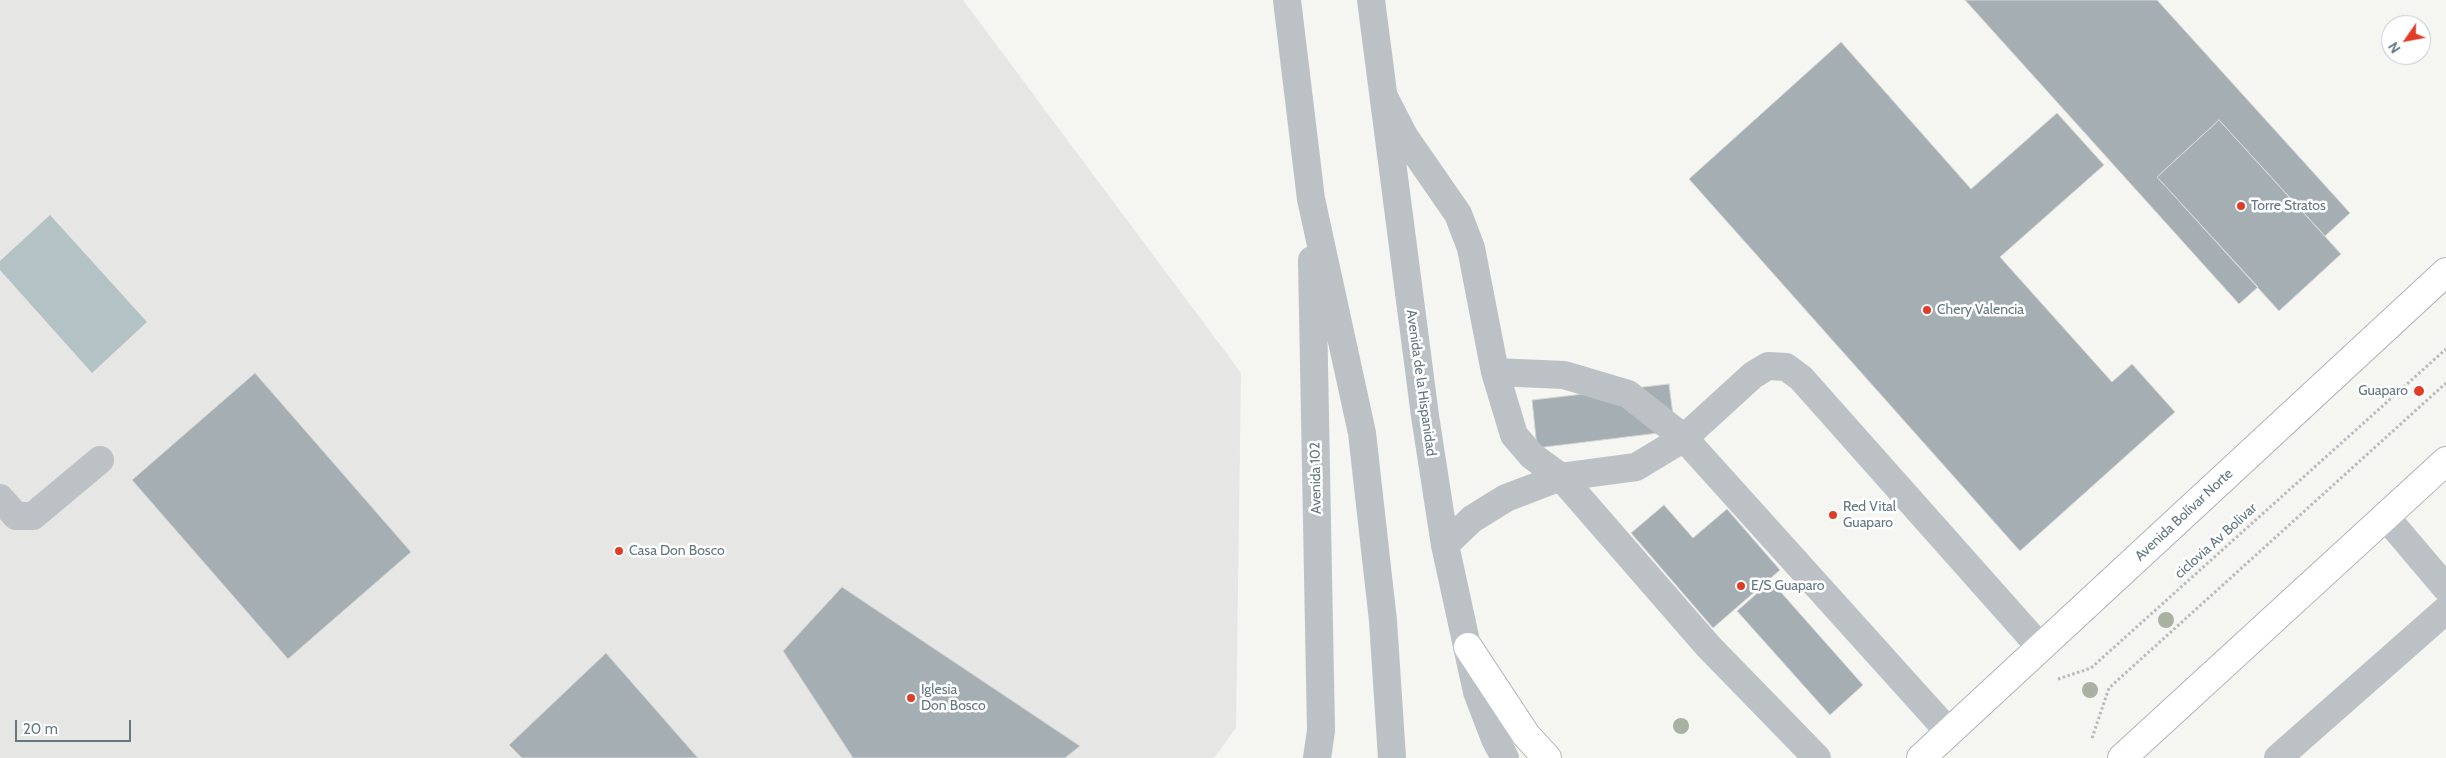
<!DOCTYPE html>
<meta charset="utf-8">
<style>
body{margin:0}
#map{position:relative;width:2446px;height:758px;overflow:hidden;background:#f5f5f1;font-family:Cabin,sans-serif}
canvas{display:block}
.north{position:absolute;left:2381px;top:15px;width:50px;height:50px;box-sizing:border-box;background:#fff;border:1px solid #c1c9cd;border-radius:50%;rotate:237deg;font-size:14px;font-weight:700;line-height:20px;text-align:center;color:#647882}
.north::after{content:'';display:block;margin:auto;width:18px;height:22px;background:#e03c26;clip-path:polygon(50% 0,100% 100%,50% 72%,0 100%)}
.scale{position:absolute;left:15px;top:720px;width:116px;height:22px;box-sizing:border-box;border:2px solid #647882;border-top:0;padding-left:6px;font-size:15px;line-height:18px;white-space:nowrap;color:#647882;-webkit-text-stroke:4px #fff;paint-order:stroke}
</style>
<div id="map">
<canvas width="2446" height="758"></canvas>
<div class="north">N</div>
<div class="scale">20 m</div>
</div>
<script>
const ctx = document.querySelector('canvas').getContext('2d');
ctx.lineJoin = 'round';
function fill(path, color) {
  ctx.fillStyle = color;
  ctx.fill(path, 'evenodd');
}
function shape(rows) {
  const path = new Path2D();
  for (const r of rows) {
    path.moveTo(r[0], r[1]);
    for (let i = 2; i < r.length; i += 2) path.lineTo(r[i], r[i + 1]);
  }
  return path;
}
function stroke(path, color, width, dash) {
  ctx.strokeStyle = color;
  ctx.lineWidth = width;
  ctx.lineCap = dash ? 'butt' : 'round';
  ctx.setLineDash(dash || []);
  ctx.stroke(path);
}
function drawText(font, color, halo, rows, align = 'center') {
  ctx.font = font + ' Cabin,sans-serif';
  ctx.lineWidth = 5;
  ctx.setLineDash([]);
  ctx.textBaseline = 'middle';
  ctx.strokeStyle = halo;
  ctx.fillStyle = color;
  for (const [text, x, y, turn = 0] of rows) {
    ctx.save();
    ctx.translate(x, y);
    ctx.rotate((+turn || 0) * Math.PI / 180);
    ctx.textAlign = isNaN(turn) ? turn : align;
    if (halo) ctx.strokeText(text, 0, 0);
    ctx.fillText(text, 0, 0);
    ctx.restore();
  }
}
fill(shape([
 [0,0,963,0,1241,373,1236,728,1214,758,0,758]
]), '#e6e6e5');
fill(shape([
 [50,215,147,322,92,373,0,270,0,261]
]), '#b3c3c5');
const building = shape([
 [1965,0,2157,0,2350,213,2325,236,2219,120,2157,177,2258,287,2239,304,1965,0],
 [1841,42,1971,189,2057,113,2104,165,2000,257,2112,382,2132,364,2175,412,2020,551,1689,179,1841,42],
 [2219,120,2341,254,2279,311,2157,177,2219,120],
 [255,373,411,552,288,659,132,480,255,373],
 [1669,384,1675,431,1537,448,1532,400,1669,384],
 [1664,505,1693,538,1727,509,1780,570,1713,628,1631,533,1664,505],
 [1771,581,1863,685,1830,715,1737,611,1771,581],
 [842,587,1080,746,1065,758,853,758,783,651,842,587],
 [606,653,698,758,522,758,509,745,606,653]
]);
fill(building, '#a5afb3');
stroke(building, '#d6d6d4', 1);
const major = shape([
 [1468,647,1526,735,1547,758],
 [1921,758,2446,272],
 [2122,758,2446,461]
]);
stroke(major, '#afb5b8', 30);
stroke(shape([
 [2058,679,2091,668,2446,349],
 [2092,738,2109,688,2446,383]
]), '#b8bbbd', 3, [2.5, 2.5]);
stroke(shape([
 [1287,0,1311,199,1362,433,1383,621,1392,758],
 [1371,0,1425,416,1445,545,1477,692,1495,739,1505,758],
 [1384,97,1404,136,1458,214,1471,248,1495,372,1564,375,1628,394,1684,438,1949,732],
 [1312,260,1321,731,1317,758],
 [1495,372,1514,435,1532,456,1561,477,1708,646,1817,758],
 [0,498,16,516,33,516,100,460],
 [2385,516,2446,588],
 [1445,545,1472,519,1506,498,1561,477,1636,467,1684,438,1753,375,1768,366,1786,367,1801,378,2041,648],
 [2278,758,2446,610]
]), '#bbc1c4', 28);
stroke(major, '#fff', 28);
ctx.fillStyle = '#a9b1a3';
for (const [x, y] of [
 [2166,620],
 [2090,690],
 [1681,726]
]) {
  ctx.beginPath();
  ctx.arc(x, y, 8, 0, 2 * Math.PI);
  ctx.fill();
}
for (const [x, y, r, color] of [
 [2241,206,5,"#e03c26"],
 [1927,310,5,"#e03c26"],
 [2419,391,6,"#e03c26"],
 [1833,515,5,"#e03c26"],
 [619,551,5,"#e03c26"],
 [1741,586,5,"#e03c26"],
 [911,698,5,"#e03c26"]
]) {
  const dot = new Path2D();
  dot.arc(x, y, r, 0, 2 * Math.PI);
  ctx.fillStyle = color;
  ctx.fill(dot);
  stroke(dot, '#fff', 2);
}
drawText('14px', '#647882', '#fff', [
 ["Torre Stratos",2251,206],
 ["Chery Valencia",1937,310],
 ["Guaparo",2408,391,"right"],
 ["Red Vital",1843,507],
 ["Guaparo",1843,523],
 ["Casa Don Bosco",629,551],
 ["E/S Guaparo",1751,586],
 ["Iglesia",921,690],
 ["Don Bosco",921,706]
], 'left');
drawText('14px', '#647882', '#fff', [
 ["Avenida de la Hispanidad",1421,383,82],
 ["Avenida 102",1316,478,-91],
 ["Avenida Bolívar Norte",2184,515,-43],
 ["ciclovia Av Bolivar",2216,541,-42]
]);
</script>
